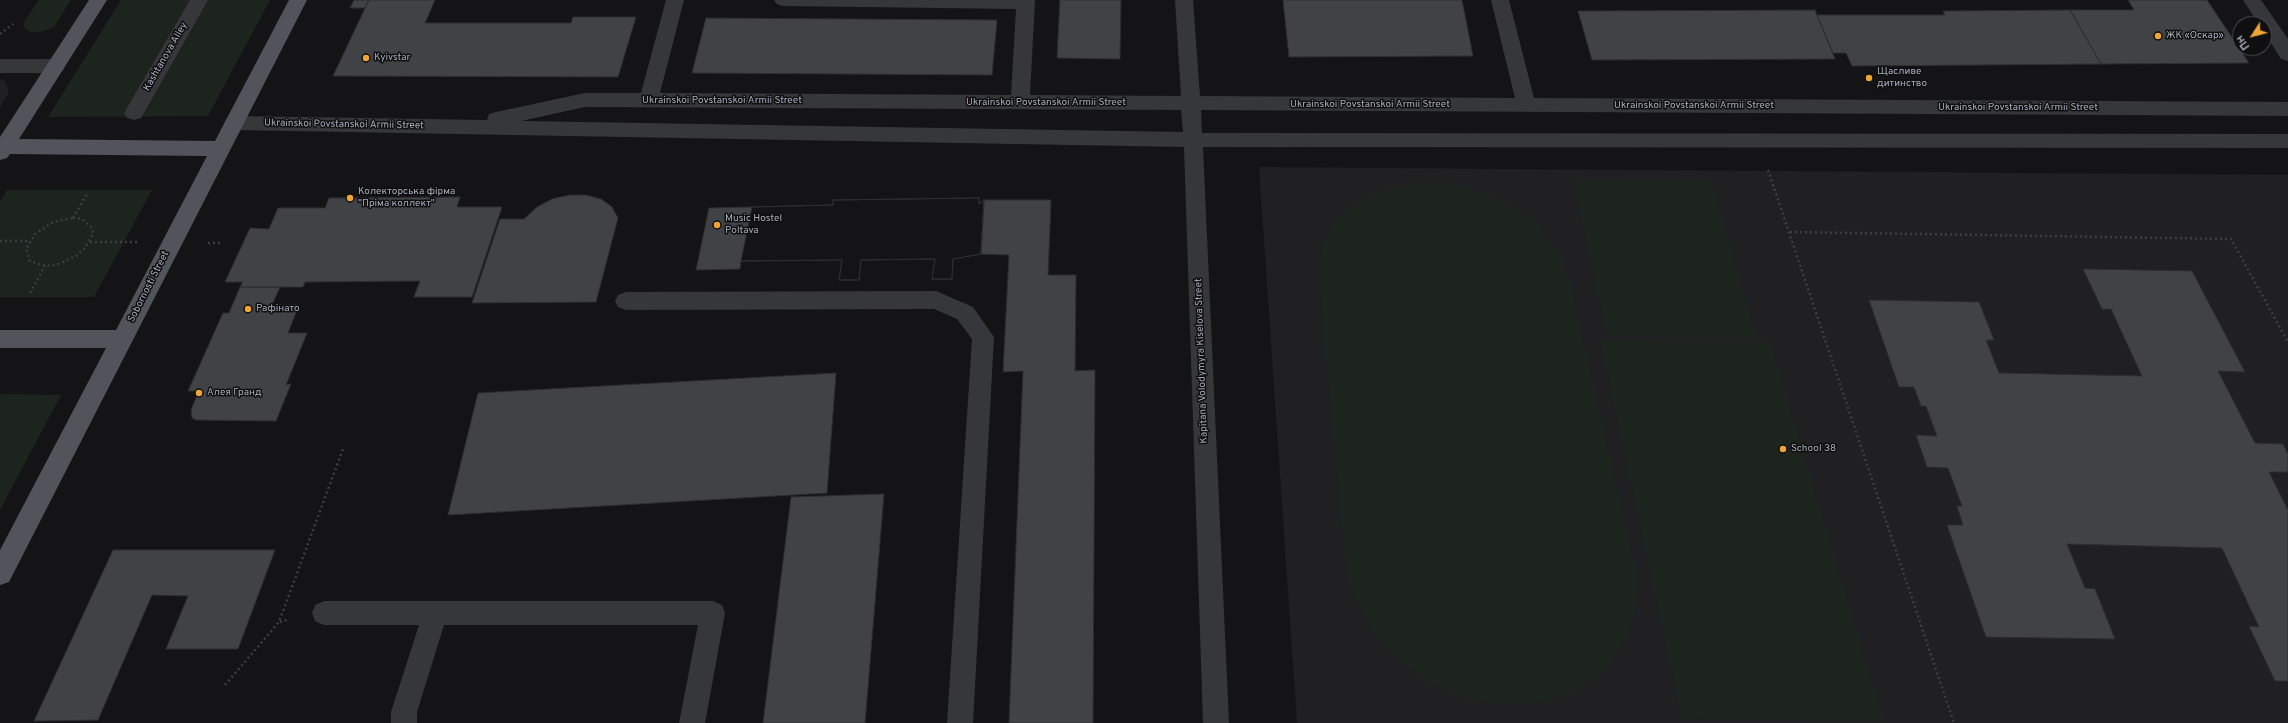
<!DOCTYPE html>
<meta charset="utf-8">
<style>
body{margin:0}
#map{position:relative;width:2288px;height:723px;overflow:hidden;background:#141416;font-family:Overpass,sans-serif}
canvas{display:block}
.north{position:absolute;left:2232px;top:16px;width:40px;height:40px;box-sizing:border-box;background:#0f0f11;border:1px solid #4b4e53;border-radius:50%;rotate:234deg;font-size:11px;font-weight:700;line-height:16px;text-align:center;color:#a6acb6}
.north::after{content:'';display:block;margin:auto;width:14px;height:18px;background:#efa434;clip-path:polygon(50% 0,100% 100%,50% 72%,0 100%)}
</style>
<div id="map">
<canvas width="2288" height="723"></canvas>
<div class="north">Пн</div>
</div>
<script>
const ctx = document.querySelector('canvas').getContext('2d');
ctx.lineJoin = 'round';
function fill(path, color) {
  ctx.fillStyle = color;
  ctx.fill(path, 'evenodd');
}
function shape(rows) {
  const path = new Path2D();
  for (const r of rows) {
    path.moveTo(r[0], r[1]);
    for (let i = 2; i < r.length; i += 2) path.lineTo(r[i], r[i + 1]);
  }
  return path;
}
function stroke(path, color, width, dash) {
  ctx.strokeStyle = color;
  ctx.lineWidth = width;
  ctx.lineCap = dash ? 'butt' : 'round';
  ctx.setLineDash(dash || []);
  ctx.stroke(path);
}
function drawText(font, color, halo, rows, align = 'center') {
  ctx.font = font + ' Overpass,sans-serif';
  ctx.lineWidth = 3;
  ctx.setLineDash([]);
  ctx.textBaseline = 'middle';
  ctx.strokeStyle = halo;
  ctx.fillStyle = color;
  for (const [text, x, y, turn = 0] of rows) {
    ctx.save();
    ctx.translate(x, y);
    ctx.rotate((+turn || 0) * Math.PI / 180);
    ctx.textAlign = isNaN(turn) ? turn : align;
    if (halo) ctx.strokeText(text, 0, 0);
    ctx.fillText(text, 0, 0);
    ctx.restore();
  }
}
fill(shape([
 [0,79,5,81,9,92,0,108],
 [1259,167,2288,175,2288,723,1297,723]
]), '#202023');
fill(shape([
 [39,0,71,0,54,27,41,32,30,32,24,27,25,20],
 [121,0,270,0,208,116,48,117],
 [1573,179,1711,181,1757,337,1607,336],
 [1412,183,1449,183,1492,195,1533,220,1560,253,1570,282,1635,567,1637,599,1629,633,1609,666,1576,692,1545,702,1506,706,1466,700,1424,681,1381,644,1353,596,1345,558,1318,275,1322,247,1336,220,1361,200,1386,188],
 [7,190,152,190,94,297,0,297,0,202],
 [1600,340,1770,342,1884,722,1682,719],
 [0,394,61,395,0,510]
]), '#1c241d');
const building = shape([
 [354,0,369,0,365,8,350,8,354,0],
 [369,0,435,0,425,23,571,23,573,17,636,17,618,77,333,76,369,0],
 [1060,0,1121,0,1120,59,1057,58,1060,0],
 [1283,0,1462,0,1473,56,1289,57,1283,0],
 [2128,0,2207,0,2249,63,2101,64,2070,10,2134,10,2128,0],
 [1815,10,1835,59,1592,60,1578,11,1815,10],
 [2070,10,2101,64,1852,66,1846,53,1833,53,1817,15,1945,15,1943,11,2070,10],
 [706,18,997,20,992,75,692,73,706,18],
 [570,195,586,195,601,199,612,207,618,218,596,302,472,303,500,219,524,219,537,207,552,199,570,195],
 [460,197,457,207,502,207,472,297,414,297,420,281,305,282,303,287,240,287,243,282,225,282,250,228,269,229,278,208,325,208,329,198,460,197],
 [979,198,979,204,984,200,981,254,953,259,952,279,932,279,935,259,861,260,859,280,839,280,842,260,741,261,752,207,833,205,833,200,979,198],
 [979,198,979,204,984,200,981,254,953,259,952,279,932,279,935,259,861,260,859,280,839,280,842,260,741,261,740,269,696,270,709,208,833,205,833,200,979,198],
 [984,200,1051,200,1048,275,1076,275,1075,371,1095,370,1093,723,1009,723,1023,371,1003,372,1009,255,981,254,984,200],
 [2083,269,2192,271,2245,372,2218,371,2255,443,2283,444,2288,454,2288,472,2269,472,2288,510,2288,681,2275,681,2249,626,2259,627,2222,548,2067,544,2085,588,2095,589,2115,639,1986,637,1947,525,1963,525,1957,506,1962,506,1948,468,1927,467,1916,435,1937,436,1926,406,1921,406,1914,387,1899,387,1869,300,1979,302,1994,340,1986,340,1999,373,2142,376,2111,309,2102,309,2083,269],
 [240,287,280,287,272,305,299,305,288,333,307,333,286,385,291,384,276,421,196,420,192,418,191,410,199,391,188,391,223,313,229,313,240,287],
 [836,373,827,493,448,515,478,393,836,373],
 [884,494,865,723,763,723,791,497,884,494],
 [113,550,275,550,238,649,166,649,188,596,152,595,98,720,34,721,113,550]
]);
fill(building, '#404246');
stroke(building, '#2e2e32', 1);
stroke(shape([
 [0,34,13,24],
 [1768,170,1954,723],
 [73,218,82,219,92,228,93,234,84,249,76,256,56,265,45,266,30,261,26,249,35,234,53,222,73,218],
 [73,218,87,194],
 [1790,232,2231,239,2288,342],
 [0,241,29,241],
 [90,242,137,242],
 [208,243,220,243],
 [30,293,45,266],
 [280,622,290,619],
 [225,685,279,622,343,449]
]), '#3b3e42', 2.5, [2, 3]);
fill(shape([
 [190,0,208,0,141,118,134,120,127,118,124,113,190,0],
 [666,0,684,0,660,93,1011,95,1016,9,783,6,777,4,774,0,1035,0,1030,95,1181,96,1175,0,1193,0,1200,96,1515,98,1491,0,1509,0,1534,98,2288,102,2288,116,1201,110,1202,133,2288,134,2288,148,1203,147,1229,723,1203,723,1184,147,234,130,227,128,224,123,227,118,234,116,487,120,489,114,496,112,585,93,641,93,666,0],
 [585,107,1181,110,1183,132,521,121,585,107],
 [2243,0,2261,0,2288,39,2288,61,2281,59,2264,32,2264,24,2259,24,2243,0],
 [0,59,56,59,63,61,65,66,63,71,56,73,0,73,0,59],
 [936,291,973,307,994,337,973,723,947,723,972,339,957,319,934,309,626,310,618,307,615,301,618,295,626,292,936,291],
 [324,601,713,601,722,605,725,613,705,723,679,723,698,625,444,625,417,712,417,723,391,723,391,712,419,625,324,625,315,621,312,613,315,605,324,601]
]), '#35373b');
fill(shape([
 [89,0,107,0,19,139,215,141,289,0,307,0,9,582,0,585,0,550,106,348,0,348,0,330,116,330,207,156,10,154,7,158,0,160,0,137,89,0]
]), '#51545a');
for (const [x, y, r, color] of [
 [2158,36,4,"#efa434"],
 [366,58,4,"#efa434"],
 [1869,78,4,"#efa434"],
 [350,198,4,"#efa434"],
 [717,225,4,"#efa434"],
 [248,309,4,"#efa434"],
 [199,393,4,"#efa434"],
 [1783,449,4,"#efa434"]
]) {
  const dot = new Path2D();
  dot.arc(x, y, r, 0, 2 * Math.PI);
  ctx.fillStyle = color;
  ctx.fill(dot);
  stroke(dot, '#0f0f11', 1.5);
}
drawText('10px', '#a6acb6', '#0f0f11', [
 ["ЖК «Оскар»",2166,36],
 ["Kyivstar",374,58],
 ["Щасливе",1877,72],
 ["дитинство",1877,84],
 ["Колекторська фірма",358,192],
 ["\"Пріма коллект\"",358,204],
 ["Music Hostel",725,219],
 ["Poltava",725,231],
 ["Рафінато",256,309],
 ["Алея Гранд",207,393],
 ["School 38",1791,449]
], 'left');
drawText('10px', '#a6acb6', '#0f0f11', [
 ["Kashtanova Alley",166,57,-60],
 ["Ukrainskoi Povstanskoi Armii Street",722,101],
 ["Ukrainskoi Povstanskoi Armii Street",1046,103],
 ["Ukrainskoi Povstanskoi Armii Street",1370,105],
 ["Ukrainskoi Povstanskoi Armii Street",1694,106],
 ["Ukrainskoi Povstanskoi Armii Street",2018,108],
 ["Ukrainskoi Povstanskoi Armii Street",344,125,1],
 ["Sobornosti Street",149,287,-63],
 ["Kapitana Volodymyra Kiselova Street",1202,361,-92]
]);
</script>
